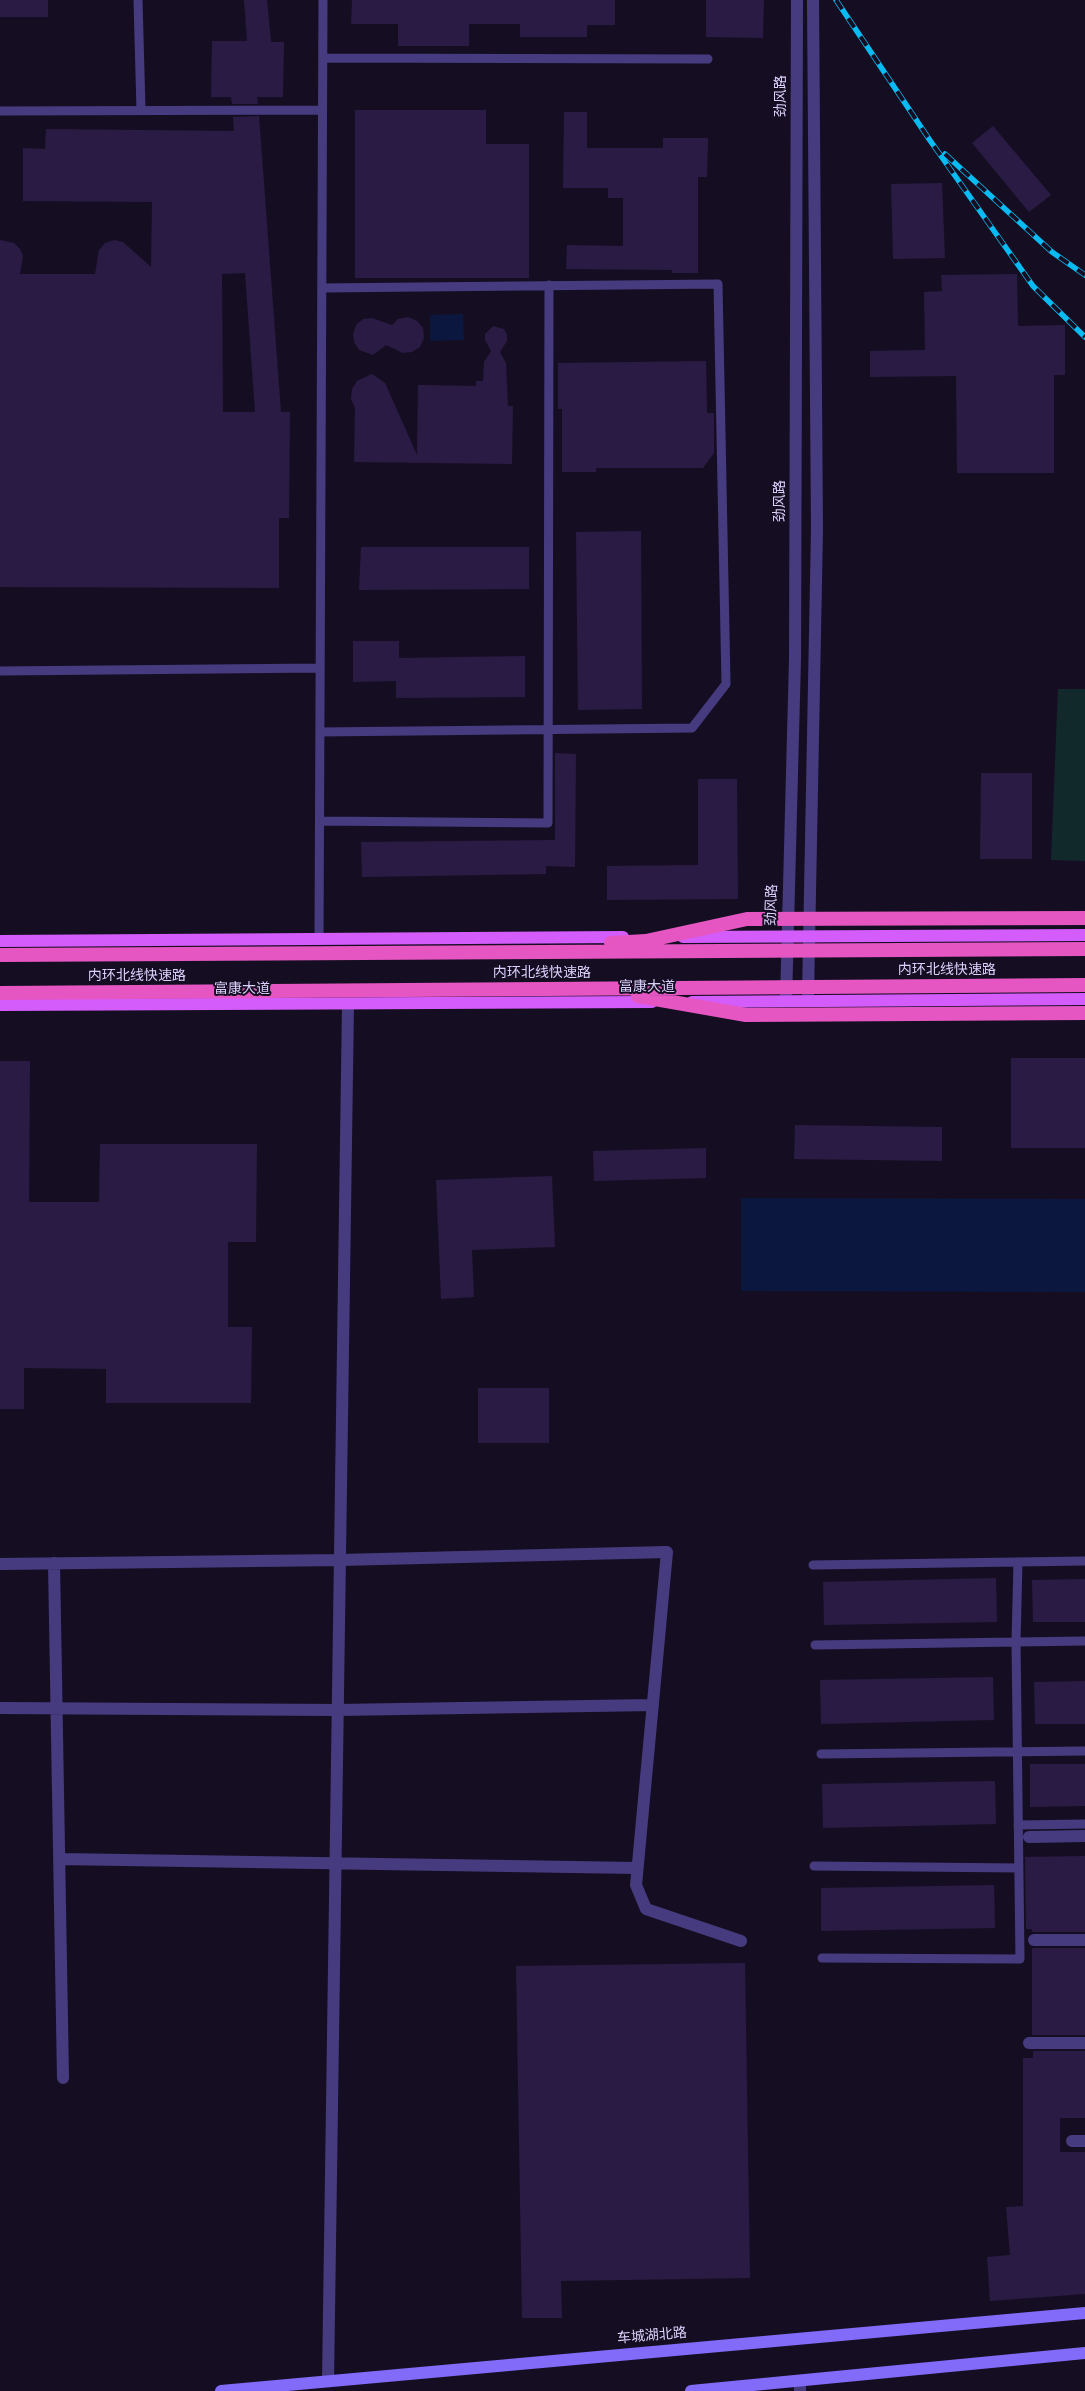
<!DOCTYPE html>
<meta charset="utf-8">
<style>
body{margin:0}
canvas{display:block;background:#150e22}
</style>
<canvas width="1085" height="2391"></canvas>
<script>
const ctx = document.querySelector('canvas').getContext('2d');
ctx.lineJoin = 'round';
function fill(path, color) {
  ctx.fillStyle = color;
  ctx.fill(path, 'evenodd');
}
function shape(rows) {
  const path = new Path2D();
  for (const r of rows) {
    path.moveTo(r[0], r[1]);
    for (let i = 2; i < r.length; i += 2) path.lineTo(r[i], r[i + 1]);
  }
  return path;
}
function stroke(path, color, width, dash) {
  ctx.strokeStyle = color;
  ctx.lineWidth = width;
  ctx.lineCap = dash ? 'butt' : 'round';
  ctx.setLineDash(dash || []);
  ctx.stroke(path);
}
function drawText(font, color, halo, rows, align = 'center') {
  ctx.font = font + ' "Archivo Narrow","Noto Sans SC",sans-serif';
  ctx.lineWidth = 4;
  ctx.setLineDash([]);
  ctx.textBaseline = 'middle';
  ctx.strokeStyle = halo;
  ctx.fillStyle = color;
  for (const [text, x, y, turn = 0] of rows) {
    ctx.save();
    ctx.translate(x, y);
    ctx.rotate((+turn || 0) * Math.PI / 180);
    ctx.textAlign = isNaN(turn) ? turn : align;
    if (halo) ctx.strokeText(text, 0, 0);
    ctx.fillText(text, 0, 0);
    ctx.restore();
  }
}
fill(shape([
 [1058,689,1085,689,1085,861,1051,860]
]), '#12292c');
fill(shape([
 [463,314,464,340,430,341,430,315],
 [741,1198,1085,1199,1085,1292,741,1291]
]), '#0b173e');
fill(shape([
 [0,0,48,0,48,17,0,17],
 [244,0,267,0,271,42,284,42,283,97,257,97,258,104,232,104,231,97,211,97,212,41,247,41],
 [352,0,615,0,615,25,587,25,587,37,520,37,520,24,469,24,469,46,398,46,398,24,351,24],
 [706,0,764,0,763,38,706,37],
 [355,110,486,110,486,144,529,144,529,278,355,278],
 [564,112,587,112,587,148,663,148,663,138,708,138,707,177,698,177,698,273,672,273,672,270,566,269,567,245,623,246,623,198,608,198,608,188,563,188],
 [259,116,281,412,290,412,289,518,279,518,279,588,0,587,0,240,14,243,20,249,23,256,20,274,95,274,99,250,105,243,114,240,123,242,151,267,152,202,23,201,23,148,45,149,46,129,234,131,233,117],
 [245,273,255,412,223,412,222,274],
 [993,126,1051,195,1029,212,972,143],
 [942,183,945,258,893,259,891,184],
 [1017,274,1018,326,1065,325,1065,375,1054,375,1054,473,957,473,956,376,870,377,870,351,925,350,924,292,942,291,941,275],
 [408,317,417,321,423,328,424,338,420,347,412,352,403,353,386,345,373,355,359,350,354,342,353,334,356,325,363,319,372,318,392,325,398,319],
 [493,326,504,329,507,335,507,341,500,352,506,363,508,406,513,406,512,464,354,462,355,408,351,399,352,389,357,381,372,374,385,383,417,455,418,385,476,386,476,381,483,381,484,362,491,351,485,340,485,334],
 [706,361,707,413,714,413,714,453,703,468,596,468,596,472,562,472,562,409,558,409,558,363],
 [641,531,642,709,578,710,576,532],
 [361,547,529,547,529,589,359,590],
 [353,641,399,641,399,658,525,656,525,697,396,698,396,681,353,682],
 [555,753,576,754,575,867,546,866,546,874,362,877,361,842,555,840],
 [981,773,1032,773,1032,859,980,859],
 [698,779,737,779,738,899,607,900,607,866,698,865],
 [1011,1058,1085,1058,1085,1148,1011,1148],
 [0,1061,30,1061,29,1202,99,1202,100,1144,257,1144,256,1242,228,1242,228,1327,252,1327,251,1403,106,1403,106,1369,24,1368,24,1409,0,1409],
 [795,1125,942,1127,942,1161,794,1159],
 [706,1148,706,1178,594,1181,593,1151],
 [552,1176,555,1247,472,1250,474,1297,441,1299,436,1180],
 [478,1388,549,1388,549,1443,478,1443],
 [996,1578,997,1622,824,1625,823,1582],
 [1085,1579,1085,1622,1033,1622,1032,1580],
 [993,1677,994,1720,821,1724,820,1680],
 [1085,1681,1085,1724,1035,1724,1034,1682],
 [1030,1764,1085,1764,1085,1806,1030,1807],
 [995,1781,996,1824,823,1828,822,1784],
 [1085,1856,1085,1932,1032,1932,1032,1929,1026,1929,1025,1857],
 [994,1885,995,1928,821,1931,821,1888],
 [1032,1948,1085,1948,1085,2035,1032,2035],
 [745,1963,750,2278,561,2281,562,2318,522,2318,516,1966],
 [1033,2051,1085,2051,1085,2118,1060,2118,1060,2152,1085,2152,1085,2294,990,2301,987,2257,1010,2255,1006,2207,1023,2206,1023,2058,1033,2058]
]), '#291b43');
stroke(shape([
 [138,0,141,110],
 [323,58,708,59],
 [0,111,322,110],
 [0,671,320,668],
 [320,732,692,728,726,684,718,284,322,288],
 [321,821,548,823,549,285],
 [319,939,323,0],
 [813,1565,1085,1561],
 [815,1645,1016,1642,1018,1562],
 [821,1754,1085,1751],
 [1018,1825,1085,1824],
 [814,1866,1019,1868],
 [822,1958,1020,1959,1016,1642,1085,1641]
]), '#473b80', 9);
stroke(shape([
 [54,1563,63,2078],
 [0,1564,340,1560,667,1552,636,1885,646,1909,741,1941],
 [0,1708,338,1710,653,1705],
 [1029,1837,1085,1836],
 [59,1859,637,1868],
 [1034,1940,1085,1940],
 [1029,2043,1085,2043],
 [1072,2141,1085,2141],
 [328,2380,348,1004],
 [800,2391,800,2381]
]), '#473b80', 12);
stroke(shape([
 [808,996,817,529,813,0],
 [786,1001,795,659,797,0]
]), '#473b80', 12);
stroke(shape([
 [221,2391,1085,2313],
 [691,2391,1085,2353]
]), '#836bfa', 12);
stroke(shape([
 [683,937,1085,935],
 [0,941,623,937],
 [692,1002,1085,999],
 [0,1005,652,1002]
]), '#d45cfa', 12);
const rail = shape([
 [836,0,929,139,1033,286,1085,337],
 [945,154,1052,252,1085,275]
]);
stroke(rail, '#08bbf3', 5.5);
stroke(rail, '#150e22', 4, [11]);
stroke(shape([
 [611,943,646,941,747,919,1085,918],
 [0,955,1085,949],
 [0,993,1085,985],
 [638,996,746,1015,1085,1013]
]), '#e656c2', 14);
drawText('14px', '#dcd1fd', '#150e22', [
 ["劲风路",781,96,-90],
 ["劲风路",780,501,-90],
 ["劲风路",772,905,-88],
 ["内环北线快速路",947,970],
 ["内环北线快速路",542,973],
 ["内环北线快速路",137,976],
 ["富康大道",647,987],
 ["富康大道",242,989],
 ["车城湖北路",652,2336,-5]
]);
</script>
